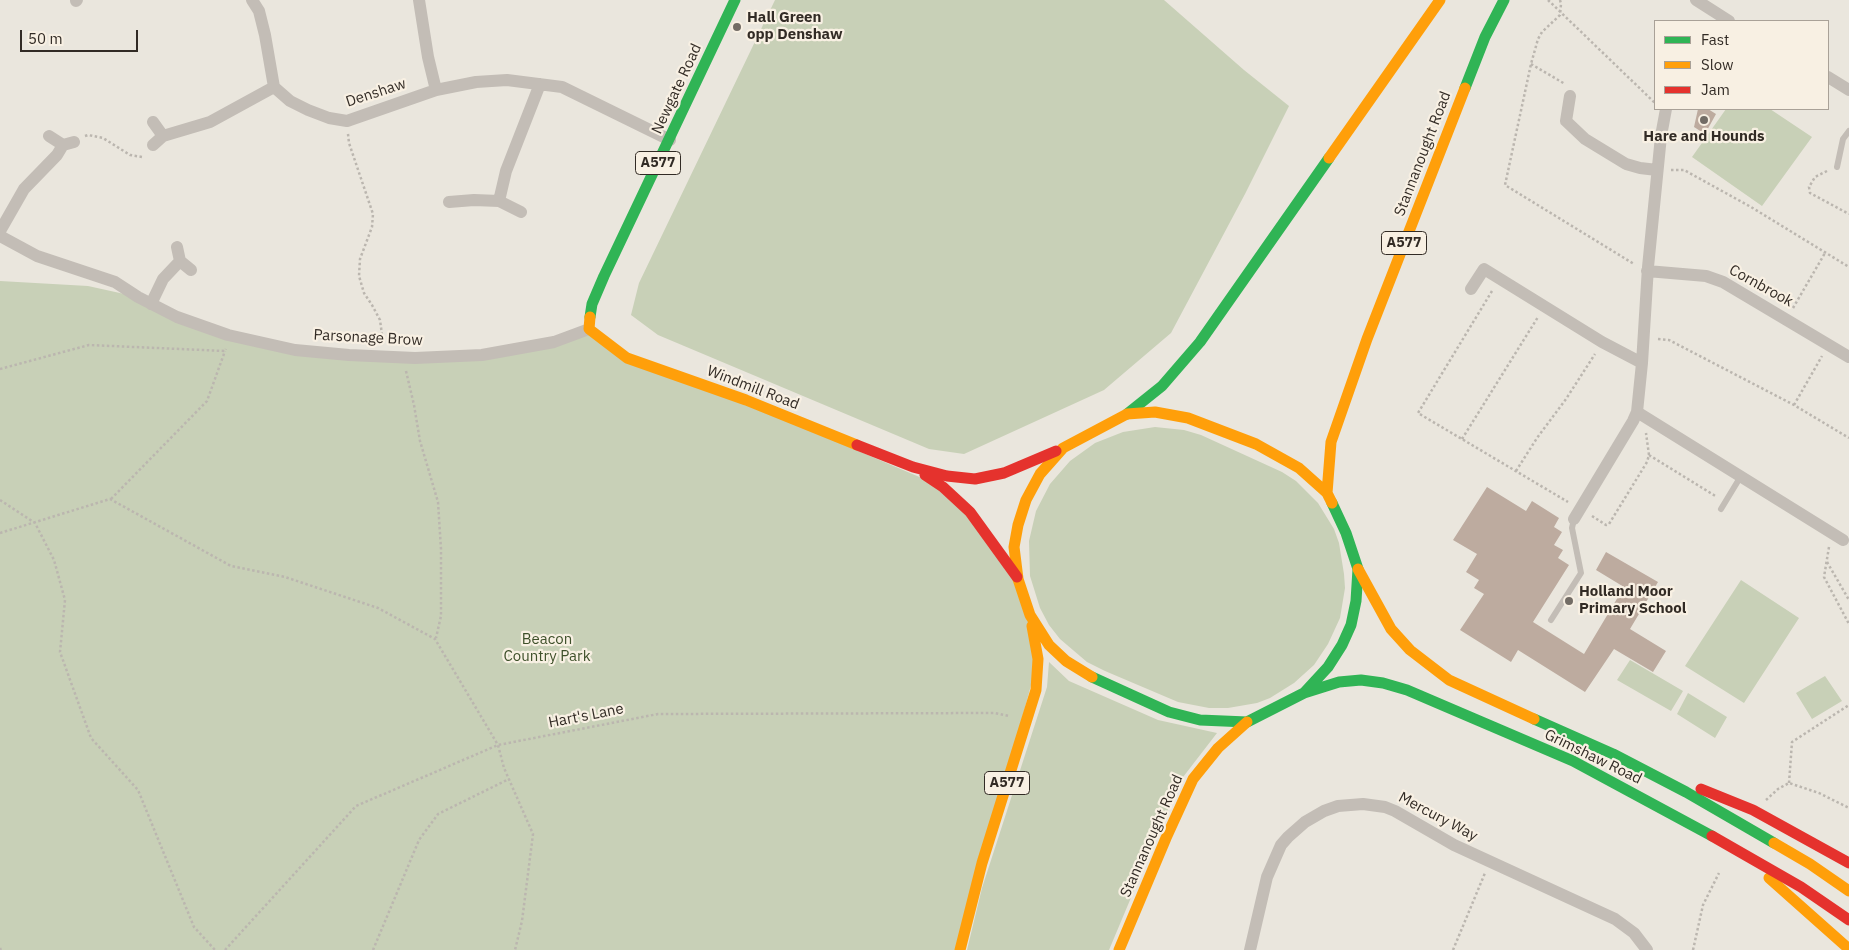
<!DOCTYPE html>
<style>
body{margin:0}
#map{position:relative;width:1849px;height:950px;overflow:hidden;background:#eae6dd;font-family:"IBM Plex Sans",sans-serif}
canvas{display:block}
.legend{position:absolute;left:1654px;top:20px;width:175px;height:90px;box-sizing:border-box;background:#f8f0e3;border:1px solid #a9a197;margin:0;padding:6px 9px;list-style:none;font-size:15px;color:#322b25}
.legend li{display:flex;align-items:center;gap:10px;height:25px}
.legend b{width:25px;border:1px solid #a9a197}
.scale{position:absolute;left:20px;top:30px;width:118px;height:22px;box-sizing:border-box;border:2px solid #322b25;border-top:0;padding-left:6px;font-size:15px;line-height:18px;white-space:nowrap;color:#322b25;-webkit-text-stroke:4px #f8f0e3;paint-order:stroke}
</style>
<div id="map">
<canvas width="1849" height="950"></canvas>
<ul class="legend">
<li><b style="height:6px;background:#30b455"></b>Fast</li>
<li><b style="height:6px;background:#ff9f0a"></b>Slow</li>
<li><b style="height:6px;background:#e5322d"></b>Jam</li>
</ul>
<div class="scale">50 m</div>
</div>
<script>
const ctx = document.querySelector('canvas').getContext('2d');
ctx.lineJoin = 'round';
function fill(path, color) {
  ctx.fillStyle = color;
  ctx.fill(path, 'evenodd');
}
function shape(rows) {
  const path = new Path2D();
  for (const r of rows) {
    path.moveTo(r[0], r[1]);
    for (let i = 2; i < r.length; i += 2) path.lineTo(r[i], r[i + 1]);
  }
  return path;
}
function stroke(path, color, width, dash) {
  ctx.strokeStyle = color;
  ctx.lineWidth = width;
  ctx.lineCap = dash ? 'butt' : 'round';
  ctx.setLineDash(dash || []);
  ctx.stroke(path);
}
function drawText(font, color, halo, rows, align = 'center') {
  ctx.font = font + ' "IBM Plex Sans",sans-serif';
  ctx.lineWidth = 4.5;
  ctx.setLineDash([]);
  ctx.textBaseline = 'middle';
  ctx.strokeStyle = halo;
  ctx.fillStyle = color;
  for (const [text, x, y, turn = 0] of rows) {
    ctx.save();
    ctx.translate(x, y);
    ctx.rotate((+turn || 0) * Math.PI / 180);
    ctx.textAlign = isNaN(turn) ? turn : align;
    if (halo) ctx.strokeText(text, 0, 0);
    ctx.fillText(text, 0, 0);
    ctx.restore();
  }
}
fill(shape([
 [775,0,1164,0,1244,70,1289,106,1245,194,1171,333,1104,390,964,454,929,449,658,335,631,315,639,283],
 [1726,109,1770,109,1812,137,1762,206,1692,157],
 [0,281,88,286,138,297,177,317,295,350,482,355,589,329,609,345,943,487,1018,579,1038,659,960,950,0,950],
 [1155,427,1184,430,1201,435,1282,472,1296,481,1318,503,1334,529,1339,543,1344,574,1345,588,1340,618,1328,644,1314,665,1294,683,1270,698,1257,703,1228,708,1209,708,1178,702,1105,671,1087,662,1060,639,1049,625,1040,608,1030,576,1029,541,1036,511,1050,484,1070,461,1095,443,1123,432],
 [1741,580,1799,618,1744,703,1685,666],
 [1630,660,1683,691,1671,711,1617,680],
 [1049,662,1069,681,1158,720,1217,733,1180,781,1109,950,967,950,982,888,1047,687],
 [1825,676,1842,701,1812,719,1796,693],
 [1688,693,1727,717,1715,738,1677,714]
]), '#c8d0b7');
fill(shape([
 [1698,109,1708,109,1716,114,1705,134,1694,127],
 [1487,487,1526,511,1532,501,1559,518,1554,527,1562,532,1554,545,1563,550,1558,558,1569,565,1533,622,1584,654,1624,587,1596,570,1606,552,1658,582,1630,629,1666,651,1653,672,1614,649,1585,692,1518,650,1511,662,1460,630,1484,594,1474,588,1479,580,1466,572,1477,554,1453,540]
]), '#bdab9f');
stroke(shape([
 [1548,0,1655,103],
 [1560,0,1561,4,1560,15,1542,32,1538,39,1531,64,1505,185,1634,264],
 [1531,64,1565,84],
 [348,134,349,143,373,214,372,227,360,259,359,276,364,293,372,305,380,320,383,342],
 [85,136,88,135,103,138,130,155,142,157,143,155],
 [1671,170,1684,170,1751,207,1849,267],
 [1827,171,1815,177,1809,187,1810,193,1849,214],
 [1492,291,1418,413,1568,502],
 [1793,308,1825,253],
 [1658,339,1669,340,1794,405,1849,438],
 [0,369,89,345,225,351,226,349],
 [406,371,414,405,420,441,438,502,441,549,441,616,436,638],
 [1794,405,1822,356],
 [1462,439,1538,317],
 [1649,455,1717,497],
 [1516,471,1537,438,1566,399,1595,354],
 [111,499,207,401,225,351],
 [0,500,35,523,54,560,65,600,60,652,91,738,138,790,194,927,215,950],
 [1592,516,1606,525,1609,524,1647,462,1649,455,1646,433],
 [0,533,110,499,231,566,285,577,378,608,435,639,498,745,504,768,533,834,522,921,515,950],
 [1829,547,1824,577,1849,624],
 [1827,562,1849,600],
 [1789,783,1792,742,1849,705],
 [1766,800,1778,789,1789,783,1819,793,1849,808],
 [0,948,1,950],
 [225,950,356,806,498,745,658,714,995,713,1009,716],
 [373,950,419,840,438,814,509,779],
 [1453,950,1485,873],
 [1693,950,1703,905,1719,873]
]), '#bbb6af', 2.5, [2.5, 2.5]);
stroke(shape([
 [1837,167,1843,139,1849,131],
 [1721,509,1741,476],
 [1551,620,1581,573,1572,528,1574,519]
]), '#c3bdb6', 6);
stroke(shape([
 [252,0,259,11,265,35,274,87,290,101,308,110,329,118,347,121,436,90,476,82,507,80,562,87,670,140],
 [419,0,428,57,436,90],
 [1696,0,1729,21],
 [76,1,77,0],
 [1828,77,1849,90],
 [1570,96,1566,121,1585,139,1626,164,1640,168,1657,170],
 [153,122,163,136],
 [49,136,63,145],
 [153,145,163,136,210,122,274,87],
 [499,201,506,171,540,84],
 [449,202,474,200,499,201,521,212],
 [0,231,24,189,57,155,63,145,74,142],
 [0,236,37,256,115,282,138,297,177,317,228,335,295,350,349,355,415,358,482,355,554,342,589,329],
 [177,247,180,261,191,270],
 [1647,271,1706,276,1723,282,1849,357],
 [1471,289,1484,269,1602,342,1642,363],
 [151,304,163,279,180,261],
 [1637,412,1843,540],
 [1574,519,1633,421,1637,412,1642,363,1648,267,1661,136,1666,109],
 [1250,950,1267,877,1281,845,1288,837,1305,822,1324,811,1338,806,1363,804,1385,807,1395,811,1454,845,1615,919,1634,933,1647,950]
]), '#c3bdb6', 12);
stroke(shape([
 [1465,88,1485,37,1504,0],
 [590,317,592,304,604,276,735,0],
 [1127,414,1162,386,1200,342,1329,158],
 [1092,677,1169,712,1200,720,1247,722,1304,693,1328,667,1342,645,1351,625,1356,601,1358,569,1346,533,1332,503],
 [1304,693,1339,682,1361,680,1383,683,1407,690,1573,761,1712,836],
 [1534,719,1613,754,1686,792,1774,843]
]), '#30b455', 11);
stroke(shape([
 [1329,158,1440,0],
 [590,317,589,329,627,358,746,400,857,445],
 [1155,412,1188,418,1256,444,1299,468,1327,493,1332,503],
 [1327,493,1331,442,1367,339,1465,88],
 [1358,569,1391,629,1410,650,1449,680,1534,719],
 [1092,677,1066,661,1049,645,1030,615,1018,579,1014,547,1018,525,1026,500,1040,474,1063,448,1127,414,1155,412],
 [1774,843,1810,864,1849,891],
 [1769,878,1849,949],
 [960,950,982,863,1036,690,1038,659,1032,626],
 [1119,950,1166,838,1193,779,1218,748,1247,722]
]), '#ff9f0a', 11);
stroke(shape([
 [857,445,913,467,947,476,975,479,1004,473,1056,451],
 [925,475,943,487,970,512,1017,577],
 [1701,789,1753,810,1849,863],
 [1712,836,1801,887,1849,920]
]), '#e5322d', 11);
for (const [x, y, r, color] of [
 [737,27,5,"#726c65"],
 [1704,120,5,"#726c65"],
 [1569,601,5,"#726c65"]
]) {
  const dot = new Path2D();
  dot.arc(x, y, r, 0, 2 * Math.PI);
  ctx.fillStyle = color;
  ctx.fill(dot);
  stroke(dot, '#f8f0e3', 2);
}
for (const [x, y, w] of [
 [658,163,45],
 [1404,243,45],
 [1007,783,45]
]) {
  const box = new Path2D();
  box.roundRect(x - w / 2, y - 11.5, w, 23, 4);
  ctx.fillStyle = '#f8f0e3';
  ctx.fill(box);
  stroke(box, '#322b25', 1);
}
drawText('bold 14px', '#322b25', null, [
 ["A577",658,163],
 ["A577",1404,243],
 ["A577",1007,783]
]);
drawText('bold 15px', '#322b25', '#f8f0e3', [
 ["Hall Green",747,18],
 ["opp Denshaw",747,35],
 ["Hare and Hounds",1704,137,"center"],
 ["Holland Moor",1579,592],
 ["Primary School",1579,609]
], 'left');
drawText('15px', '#322b25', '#f8f0e3', [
 ["Newgate Road",677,89,-65],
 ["Denshaw",376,93,-18],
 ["Stannanought Road",1423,154,-69],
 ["Cornbrook",1761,286,29],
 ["Parsonage Brow",368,338,3],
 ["Windmill Road",753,388,21],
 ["Hart's Lane",586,716,-11],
 ["Grimshaw Road",1593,757,26],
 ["Mercury Way",1438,817,28],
 ["Stannanought Road",1152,836,-66]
]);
drawText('15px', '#3e502a', '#f8f0e3', [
 ["Beacon",547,640],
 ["Country Park",547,657]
]);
</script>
